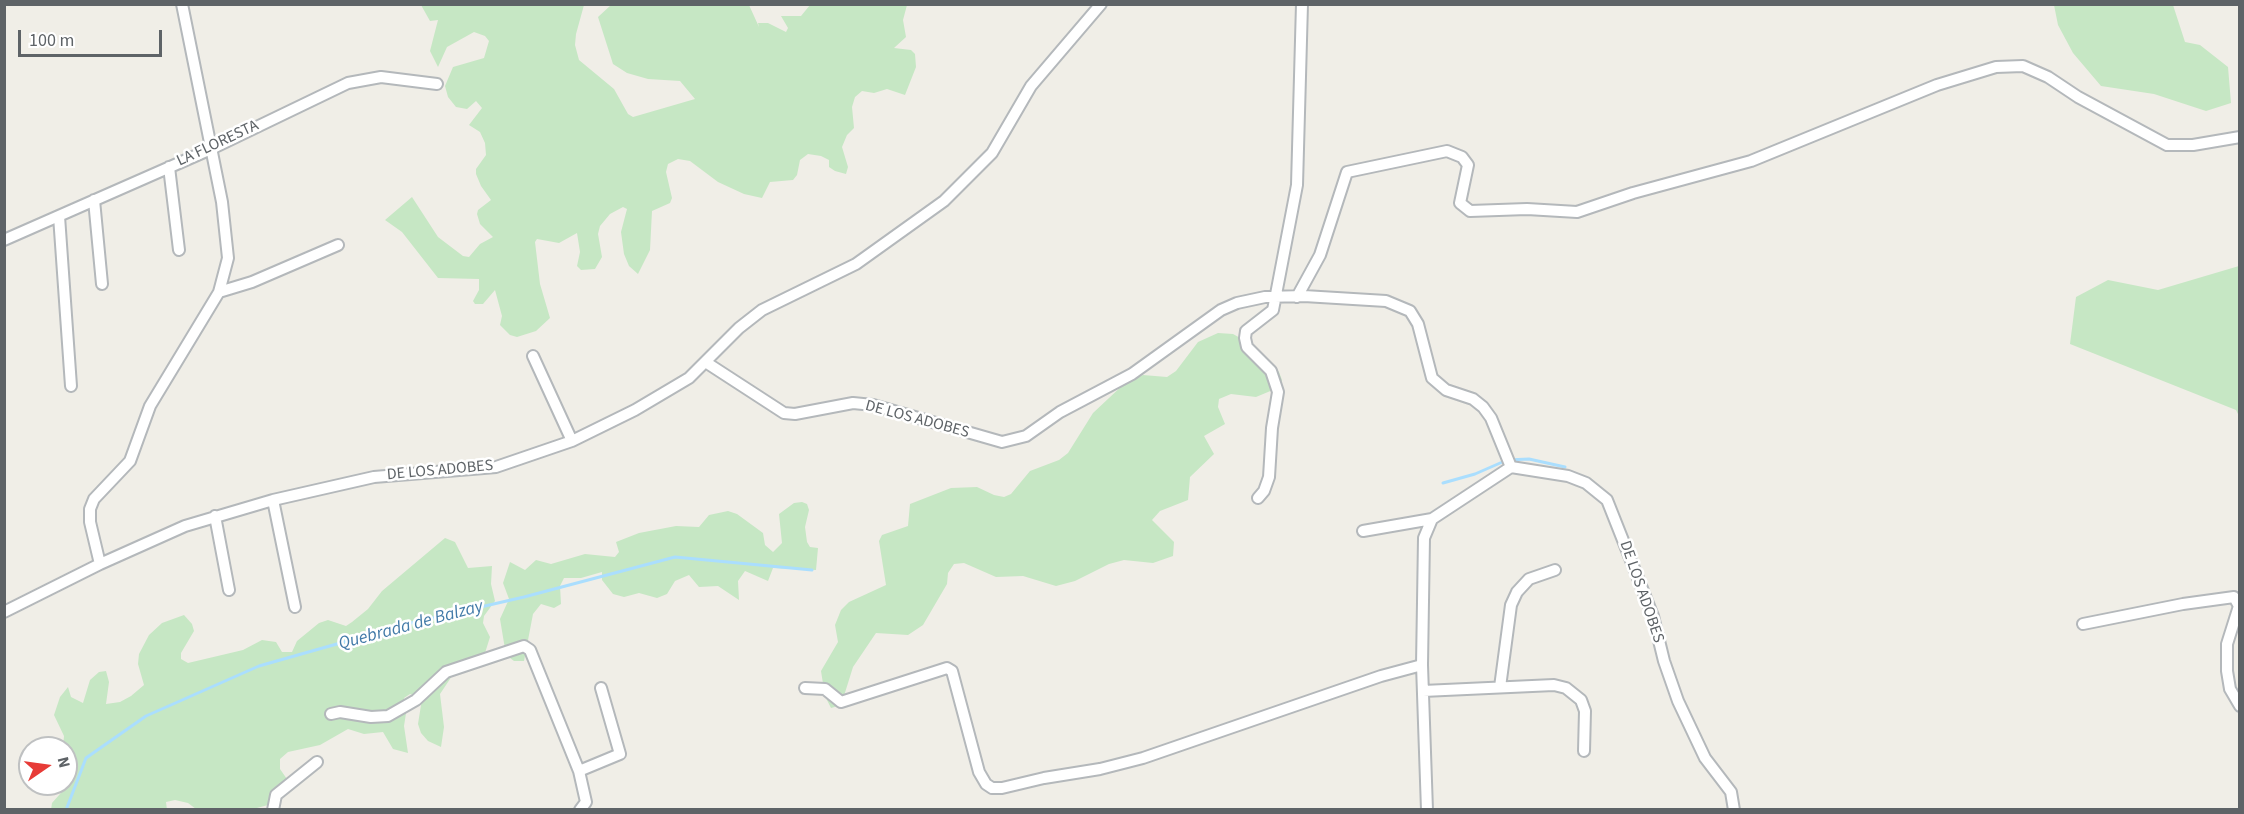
<!DOCTYPE html>
<style>
body{margin:0}
#map{position:relative;width:2244px;height:814px;overflow:hidden;background:#f0eee7;font-family:"Source Sans 3",sans-serif}
canvas{display:block}
.frame{position:absolute;inset:0;border:6px solid #5e6367;pointer-events:none}
.north{position:absolute;left:18px;top:736px;width:60px;height:60px;box-sizing:border-box;background:#fff;border:2px solid #bfc1c2;border-radius:50%;rotate:77deg;font-size:16px;font-weight:700;line-height:24px;text-align:center;color:#5e6367}
.north::after{content:'';display:block;margin:auto;width:21px;height:27px;background:#e73b37;clip-path:polygon(50% 0,100% 100%,50% 72%,0 100%)}
.scale{position:absolute;left:18px;top:30px;width:144px;height:27px;box-sizing:border-box;border:3px solid #5e6367;border-top:0;padding-left:8px;font-size:18px;line-height:21px;white-space:nowrap;color:#5e6367;-webkit-text-stroke:4px #fff;paint-order:stroke}
</style>
<div id="map">
<canvas width="2244" height="814"></canvas>
<div class="frame"></div>
<div class="north">N</div>
<div class="scale">100 m</div>
</div>
<script>
const ctx = document.querySelector('canvas').getContext('2d');
ctx.lineJoin = 'round';
function fill(path, color) {
  ctx.fillStyle = color;
  ctx.fill(path, 'evenodd');
}
function shape(rows) {
  const path = new Path2D();
  for (const r of rows) {
    path.moveTo(r[0], r[1]);
    for (let i = 2; i < r.length; i += 2) path.lineTo(r[i], r[i + 1]);
  }
  return path;
}
function stroke(path, color, width, dash) {
  ctx.strokeStyle = color;
  ctx.lineWidth = width;
  ctx.lineCap = dash ? 'butt' : 'round';
  ctx.setLineDash(dash || []);
  ctx.stroke(path);
}
function drawText(font, color, halo, rows, align = 'center') {
  ctx.font = font + ' "Source Sans 3",sans-serif';
  ctx.lineWidth = 5;
  ctx.setLineDash([]);
  ctx.textBaseline = 'middle';
  ctx.strokeStyle = halo;
  ctx.fillStyle = color;
  for (const [text, x, y, turn = 0] of rows) {
    ctx.save();
    ctx.translate(x, y);
    ctx.rotate((+turn || 0) * Math.PI / 180);
    ctx.textAlign = isNaN(turn) ? turn : align;
    if (halo) ctx.strokeText(text, 0, 0);
    ctx.fillText(text, 0, 0);
    ctx.restore();
  }
}
fill(shape([
 [421,5,584,5,576,34,575,45,579,60,614,89,628,114,633,117,695,99,680,81,648,79,627,73,613,64,598,17,611,5,749,5,759,27,758,23,768,23,786,32,788,28,781,16,801,16,810,5,907,5,903,20,906,37,894,48,911,50,915,54,916,67,905,95,887,89,874,93,862,91,855,97,852,107,854,128,847,135,842,147,848,167,846,174,835,171,829,167,829,160,821,156,808,154,800,160,797,175,793,180,770,182,762,198,744,194,718,182,690,161,678,159,668,164,666,172,672,198,670,203,652,211,650,250,638,274,629,266,624,254,621,232,627,209,623,207,610,214,600,226,598,234,602,257,595,269,581,270,577,266,580,252,577,233,559,243,537,239,535,242,540,284,550,318,536,331,517,337,510,335,500,325,502,316,495,290,483,304,475,304,473,301,479,290,479,279,438,278,402,232,385,220,412,197,438,237,463,256,469,257,480,244,493,237,480,224,477,214,478,210,491,200,481,186,476,174,476,169,486,155,485,143,480,132,469,125,482,108,476,101,467,109,456,107,448,97,445,86,453,67,484,58,489,41,485,36,474,32,447,47,438,67,430,51,438,20,430,21],
 [2054,5,2173,5,2185,42,2200,45,2228,67,2231,103,2206,111,2154,94,2101,86,2073,53,2058,25],
 [2239,266,2239,416,2236,410,2070,344,2076,297,2108,280,2158,290],
 [1218,333,1233,334,1242,339,1271,363,1279,372,1282,380,1280,387,1256,397,1231,394,1219,399,1218,407,1225,424,1204,436,1214,454,1190,477,1188,500,1160,511,1152,520,1174,542,1173,556,1153,563,1124,560,1109,564,1075,581,1056,586,1023,576,996,577,964,563,954,564,948,573,947,584,923,625,908,635,876,633,853,667,843,699,838,706,831,708,825,696,821,671,838,642,835,625,841,610,849,602,886,585,879,541,882,535,908,526,910,504,951,488,977,487,994,495,1004,497,1011,494,1030,471,1059,460,1068,453,1093,413,1125,383,1143,375,1167,377,1176,371,1198,342],
 [802,502,807,504,809,510,805,527,807,542,810,547,818,548,816,570,773,568,768,581,745,571,738,581,739,600,718,586,699,587,689,575,675,581,667,594,657,598,639,593,624,597,613,594,602,580,602,572,581,578,564,578,560,586,561,604,554,608,541,604,533,614,524,661,514,661,506,655,500,619,509,599,503,583,510,562,525,570,536,560,551,564,585,554,615,557,619,552,616,542,639,533,676,526,699,527,709,515,728,511,737,514,763,533,765,545,773,552,782,543,779,514,794,503],
 [445,538,455,542,468,568,492,566,491,584,495,601,484,616,483,623,490,637,485,653,452,676,440,694,444,727,441,747,428,741,421,733,418,724,422,699,410,694,404,698,407,707,404,726,408,753,393,749,383,732,364,734,348,729,320,745,288,752,280,759,280,769,289,782,279,806,268,805,253,809,196,809,188,803,175,800,166,802,167,810,51,810,52,803,67,786,66,748,63,747,64,736,54,715,60,697,68,687,71,697,83,703,90,680,99,672,106,671,109,682,106,704,120,702,131,696,144,685,138,664,139,654,149,635,162,623,184,615,192,624,194,631,181,653,181,659,188,663,243,650,262,640,276,642,282,652,292,652,297,641,319,623,328,620,346,626,352,622,368,609,382,591]
]), '#c6e7c4');
stroke(shape([
 [1443,483,1475,474,1507,460,1529,459,1565,467],
 [66,810,86,758,146,716,259,666,411,623,524,597,675,557,812,570]
]), '#aadefe', 3);
const minor = shape([
 [169,167,179,250],
 [94,200,102,284],
 [59,216,71,386],
 [4,240,211,149,348,83,381,77,437,84],
 [219,292,252,282,338,245],
 [1297,297,1320,255,1347,172,1447,151,1462,157,1468,165,1460,203,1470,211,1527,209,1577,212,1633,193,1751,161,1937,85,1996,67,2023,66,2048,77,2078,97,2167,145,2193,145,2240,137],
 [533,356,572,441],
 [707,363,784,413,795,414,853,403,873,405,1002,442,1026,436,1060,412,1132,374,1221,310,1237,303,1265,297,1304,296,1386,301,1410,311,1418,324,1432,378,1446,390,1473,399,1483,407,1491,418,1511,467],
 [1511,467,1568,476,1586,483,1607,500,1653,616,1664,661,1678,701,1705,758,1731,792,1734,810],
 [1258,498,1264,491,1269,477,1272,428,1278,392,1271,371,1247,347,1245,338,1246,331,1273,310,1297,185,1302,4],
 [273,500,295,607],
 [215,516,229,590],
 [1363,531,1432,519],
 [100,564,90,522,90,509,94,499,130,461,150,406,219,292,228,258,222,202,182,4],
 [4,612,100,564,185,526,273,500,374,477,496,467,572,441,635,410,689,378,739,328,762,310,856,264,944,201,992,153,1031,86,1101,4],
 [2083,624,2183,604,2234,597,2239,606,2227,644,2227,671,2230,689,2240,706],
 [1500,687,1511,605,1517,592,1529,579,1555,570],
 [805,688,825,689,841,702,947,668,952,671,979,772,986,784,992,788,1002,788,1044,778,1100,769,1143,758,1381,676,1422,665],
 [1423,691,1554,685,1566,688,1581,700,1585,711,1584,751],
 [331,714,340,712,371,717,388,716,416,700,446,672,524,646,530,650,579,771,586,802,580,810],
 [579,771,620,754,601,688],
 [273,810,276,795,317,762],
 [1427,810,1422,665,1424,538,1432,519,1511,467]
]);
stroke(minor, '#b4b8bb', 14);
stroke(minor, '#fff', 10);
drawText('16px', '#5e6367', '#fff', [
 ["LA FLORESTA",218,144,-25],
 ["DE LOS ADOBES",917,420,15],
 ["DE LOS ADOBES",440,471,-5],
 ["DE LOS ADOBES",1641,592,71]
]);
drawText('italic 18px', '#427aa8', '#fff', [
 ["Quebrada de Balzay",411,626,-15]
]);
</script>
